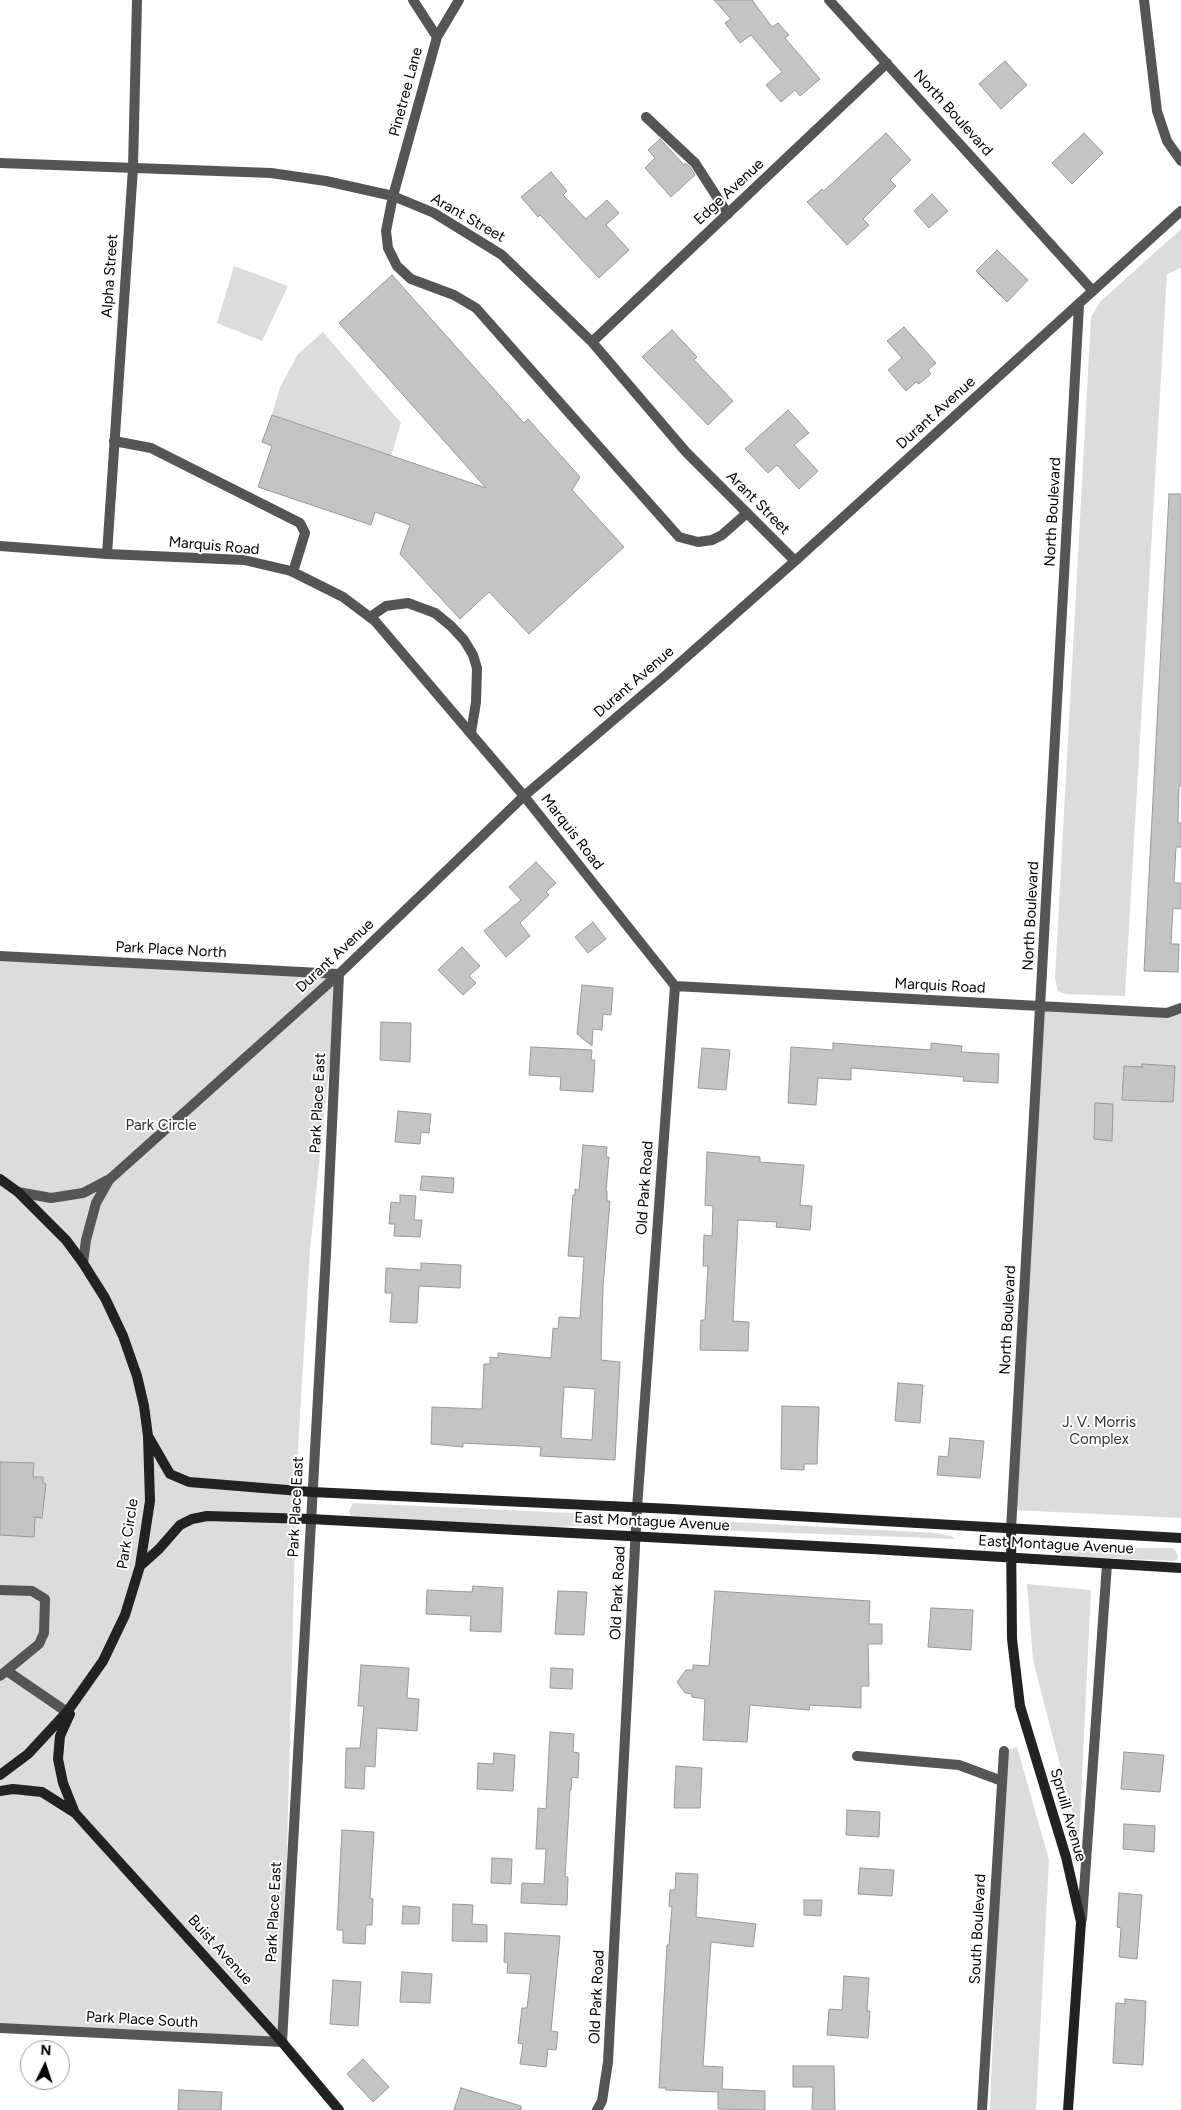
<!DOCTYPE html>
<style>
body{margin:0}
#map{position:relative;width:1181px;height:2110px;overflow:hidden;background:#fff;font-family:Figtree,sans-serif}
canvas{display:block}
.north{position:absolute;left:20px;top:2040px;width:50px;height:50px;box-sizing:border-box;background:#fff;border:1px solid #999;border-radius:50%;rotate:4deg;font-size:14px;font-weight:700;line-height:20px;text-align:center;color:#000}
.north::after{content:'';display:block;margin:auto;width:18px;height:22px;background:#000;clip-path:polygon(50% 0,100% 100%,50% 72%,0 100%)}
</style>
<div id="map">
<canvas width="1181" height="2110"></canvas>
<div class="north">N</div>
</div>
<script>
const ctx = document.querySelector('canvas').getContext('2d');
ctx.lineJoin = 'round';
function fill(path, color) {
  ctx.fillStyle = color;
  ctx.fill(path, 'evenodd');
}
function shape(rows) {
  const path = new Path2D();
  for (const r of rows) {
    path.moveTo(r[0], r[1]);
    for (let i = 2; i < r.length; i += 2) path.lineTo(r[i], r[i + 1]);
  }
  return path;
}
function stroke(path, color, width, dash) {
  ctx.strokeStyle = color;
  ctx.lineWidth = width;
  ctx.lineCap = dash ? 'butt' : 'round';
  ctx.setLineDash(dash || []);
  ctx.stroke(path);
}
function drawText(font, color, halo, rows, align = 'center') {
  ctx.font = font + ' Figtree,sans-serif';
  ctx.lineWidth = 4;
  ctx.setLineDash([]);
  ctx.textBaseline = 'middle';
  ctx.strokeStyle = halo;
  ctx.fillStyle = color;
  for (const [text, x, y, turn = 0] of rows) {
    ctx.save();
    ctx.translate(x, y);
    ctx.rotate((+turn || 0) * Math.PI / 180);
    ctx.textAlign = isNaN(turn) ? turn : align;
    if (halo) ctx.strokeText(text, 0, 0);
    ctx.fillText(text, 0, 0);
    ctx.restore();
  }
}
fill(shape([
 [1181,229,1181,268,1167,274,1125,996,1066,994,1058,991,1055,978,1091,317,1100,302],
 [234,266,288,286,262,341,217,323],
 [323,332,401,423,391,456,272,415,280,387,298,354],
 [0,956,339,974,310,1250,297,1465,282,2042,0,2028],
 [1041,1007,1181,1014,1181,1518,1013,1510],
 [353,1503,594,1514,599,1519,597,1525,531,1528,351,1516,349,1511],
 [679,1519,935,1533,952,1536,954,1539,685,1529,679,1527,677,1524],
 [1068,1548,1172,1548,1176,1551,1178,1559,1174,1561,1064,1556,1061,1554,1064,1549],
 [1027,1584,1091,1590,1079,1839,1033,1660],
 [1017,1747,1049,1860,1036,2110,990,2110,1004,1751]
]), '#dcdcdc');
const building = shape([
 [714,0,752,0,772,27,778,23,789,35,785,38,820,79,800,96,795,90,781,102,766,85,782,72,751,35,740,43,725,23,731,19,714,0],
 [1005,61,1027,85,1001,109,979,84,1005,61],
 [886,133,911,160,890,180,896,186,863,219,869,225,847,245,807,202,822,189,824,191,886,133],
 [1084,133,1103,153,1072,184,1052,163,1084,133],
 [660,139,684,165,685,163,690,167,695,175,671,197,645,168,655,158,648,150,660,139],
 [551,172,567,191,563,195,586,219,607,200,619,213,606,225,629,250,599,278,540,215,538,217,521,197,551,172],
 [932,194,948,211,929,228,914,211,932,194],
 [997,250,1028,280,1007,302,976,271,997,250],
 [392,275,524,423,528,419,580,477,572,490,624,547,529,634,489,592,460,619,400,554,410,525,375,512,371,525,258,487,272,446,262,442,272,415,486,488,339,323,392,275],
 [904,327,936,363,928,370,931,374,919,384,916,382,906,391,888,370,902,358,887,341,904,327],
 [672,330,697,357,694,360,733,401,708,425,642,357,672,330],
 [788,410,809,433,794,445,818,471,799,489,777,465,768,473,745,449,788,410],
 [1169,494,1181,494,1181,786,1179,786,1178,823,1181,823,1181,847,1176,847,1174,883,1181,883,1181,909,1173,908,1171,944,1179,944,1178,972,1144,971,1169,494],
 [536,862,556,883,546,892,549,895,520,923,530,936,506,957,484,931,521,900,509,887,536,862],
 [593,922,606,939,588,953,575,937,593,922],
 [462,947,480,966,469,976,476,983,463,995,438,970,462,947],
 [582,985,613,988,611,1015,603,1014,602,1030,593,1029,592,1046,577,1034,582,985],
 [381,1022,411,1023,410,1062,380,1060,381,1022],
 [833,1043,931,1050,931,1043,962,1046,961,1052,999,1054,998,1083,963,1081,964,1077,851,1068,851,1080,818,1078,816,1105,788,1103,791,1047,833,1050,833,1043],
 [531,1047,592,1050,591,1060,595,1060,593,1092,560,1090,561,1077,529,1075,531,1047],
 [702,1048,730,1050,726,1090,698,1088,702,1048],
 [1142,1064,1175,1066,1173,1102,1122,1100,1124,1066,1142,1067,1142,1064],
 [1095,1103,1113,1104,1112,1141,1094,1139,1095,1103],
 [398,1111,431,1114,429,1133,421,1132,420,1144,395,1142,398,1111],
 [583,1145,607,1147,606,1157,609,1157,606,1191,607,1191,607,1201,610,1201,603,1287,601,1360,620,1362,615,1460,540,1456,541,1447,463,1443,463,1447,431,1444,432,1407,482,1409,484,1364,490,1364,490,1357,498,1358,498,1353,551,1358,553,1328,558,1329,559,1317,580,1318,584,1257,568,1256,573,1195,575,1195,575,1189,579,1190,583,1145],
 [564,1387,595,1389,592,1440,561,1438,564,1387],
 [707,1152,760,1157,760,1162,804,1165,800,1205,812,1206,810,1230,776,1227,777,1222,738,1220,733,1321,749,1322,748,1351,700,1350,701,1320,705,1320,708,1266,703,1266,704,1235,712,1236,713,1206,705,1205,707,1152],
 [422,1176,454,1178,453,1193,420,1190,422,1176],
 [400,1195,416,1196,414,1220,422,1220,420,1237,394,1236,395,1224,389,1224,391,1202,400,1203,400,1195],
 [421,1263,461,1265,460,1288,419,1286,417,1323,390,1322,392,1293,385,1293,386,1268,421,1270,421,1263],
 [898,1383,923,1385,920,1423,895,1421,898,1383],
 [782,1406,819,1407,817,1464,804,1464,804,1470,781,1469,782,1406],
 [950,1438,984,1441,980,1478,937,1475,939,1456,948,1457,950,1438],
 [0,1462,34,1463,33,1477,43,1477,43,1483,46,1484,42,1518,35,1517,34,1537,0,1535,0,1462],
 [473,1586,503,1588,501,1632,470,1631,471,1616,426,1614,427,1590,472,1592,473,1586],
 [558,1591,587,1592,584,1635,555,1634,558,1591],
 [715,1591,870,1601,869,1624,882,1624,882,1644,868,1644,869,1686,861,1686,861,1708,810,1705,809,1710,750,1705,747,1742,703,1740,705,1699,692,1697,692,1694,685,1693,677,1682,686,1670,693,1670,693,1665,709,1666,715,1591],
 [931,1608,973,1610,971,1650,928,1647,931,1608],
 [361,1665,409,1668,407,1698,419,1699,417,1731,377,1728,375,1767,365,1766,364,1789,345,1788,346,1748,360,1748,364,1706,358,1706,361,1665],
 [551,1668,573,1669,572,1689,550,1688,551,1668],
 [550,1732,574,1734,573,1752,579,1753,578,1778,572,1777,571,1790,570,1790,565,1877,568,1877,567,1905,521,1903,522,1883,544,1884,546,1849,536,1849,538,1808,546,1809,550,1732],
 [1124,1752,1164,1755,1160,1792,1121,1789,1124,1752],
 [494,1753,515,1755,513,1791,477,1789,478,1763,493,1764,494,1753],
 [676,1766,702,1768,700,1808,674,1808,676,1766],
 [847,1810,880,1812,879,1837,846,1835,847,1810],
 [1124,1824,1155,1826,1154,1852,1123,1849,1124,1824],
 [342,1830,374,1832,370,1898,373,1899,372,1925,366,1925,365,1944,343,1943,343,1930,337,1930,342,1830],
 [492,1858,512,1859,511,1884,491,1883,492,1858],
 [860,1868,894,1870,892,1896,858,1894,860,1868],
 [676,1873,698,1874,696,1917,756,1924,753,1947,711,1942,703,2066,723,2067,722,2089,765,2091,765,2110,718,2109,718,2092,666,2090,666,2088,659,2088,667,1945,669,1945,672,1907,669,1906,670,1890,675,1890,676,1873],
 [1119,1893,1142,1895,1137,1959,1119,1957,1121,1928,1117,1927,1119,1893],
 [804,1900,822,1900,821,1916,804,1915,804,1900],
 [453,1904,473,1905,472,1924,487,1925,487,1942,452,1941,453,1904],
 [403,1906,420,1907,419,1924,402,1924,403,1906],
 [505,1933,560,1936,551,2031,558,2032,556,2050,548,2049,546,2067,520,2064,523,2044,518,2043,522,2008,527,2008,531,1974,507,1973,508,1963,504,1962,505,1933],
 [402,1972,432,1974,430,2003,400,2002,402,1972],
 [844,1976,869,1978,867,2011,870,2011,868,2038,827,2035,829,2009,842,2010,844,1976],
 [333,1980,361,1982,358,2026,330,2024,333,1980],
 [1125,1999,1146,2001,1143,2065,1113,2063,1116,2003,1125,2004,1125,1999],
 [363,2059,389,2087,373,2102,347,2074,363,2059],
 [793,2066,834,2066,835,2110,812,2110,813,2087,793,2087,793,2066],
 [461,2088,521,2106,521,2110,454,2110,461,2088],
 [179,2090,222,2092,221,2110,178,2110,179,2090]
]);
fill(building, '#c4c4c4');
stroke(building, '#999', 1);
stroke(shape([
 [646,117,695,163,728,214],
 [393,196,386,231,388,248,397,266,411,279,454,295,476,308,679,537,698,542,712,540,722,535,747,513],
 [114,441,151,448,300,523,305,533,293,572],
 [370,617,386,606,408,603,435,613,451,626,464,640,473,655,477,668,476,702,471,733],
 [0,1590,32,1591,45,1599,44,1633,39,1644,0,1676],
 [7,1671,67,1712],
 [857,1756,959,1765,1002,1781]
]), '#555', 10);
stroke(shape([
 [413,0,437,37],
 [829,0,1093,291],
 [1144,0,1157,111,1167,141,1181,161],
 [0,163,271,173,326,181,393,196,434,213,502,255,592,342,686,452,795,561],
 [393,196,437,37,459,0],
 [592,342,887,63],
 [0,546,107,554,244,560,291,571,343,597,375,621,524,796,675,986,1167,1013,1181,1008],
 [107,554,133,168,137,0],
 [0,956,339,974,326,1253,282,2042,0,2028],
 [18,1192,51,1198,83,1193,110,1179,339,974,524,796,665,676,795,561,1181,211],
 [83,1263,86,1240,96,1203,109,1180],
 [1011,1529,1079,305],
 [1082,1919,1107,1564],
 [597,2110,602,2101,608,2062,637,1508,675,986],
 [982,2110,1004,1751]
]), '#555', 10);
stroke(shape([
 [0,1179,18,1192,66,1240,83,1263,105,1298,123,1336,137,1376,144,1406,148,1436,150,1501,140,1566,125,1615,103,1661,67,1712,28,1754,0,1775],
 [148,1436,170,1474,189,1482,312,1492,672,1509,1181,1538],
 [1011,1529,1012,1639,1020,1706,1066,1857,1081,1922,1068,2110],
 [140,1566,159,1549,180,1525,192,1519,207,1516,310,1519,872,1549,1181,1568],
 [70,1714,60,1736,58,1759,63,1783,75,1813],
 [0,1791,13,1789,42,1792,75,1813,282,2042,339,2110]
]), '#222', 10);
drawText('15px', '#000', '#fff', [
 ["Pinetree Lane",406,92,-75],
 ["North Boulevard",953,113,48],
 ["Edge Avenue",729,192,-43],
 ["Arant Street",468,218,30],
 ["Alpha Street",110,276,-86],
 ["Durant Avenue",936,413,-42],
 ["Arant Street",758,503,45],
 ["North Boulevard",1053,512,-87],
 ["Marquis Road",214,546,5],
 ["Durant Avenue",634,682,-41],
 ["Marquis Road",572,832,52],
 ["North Boulevard",1031,916,-87],
 ["Park Place North",171,950,3],
 ["Durant Avenue",335,956,-43],
 ["Marquis Road",940,986,3],
 ["Park Place East",318,1103,-87],
 ["Old Park Road",645,1188,-86],
 ["North Boulevard",1008,1320,-87],
 ["Park Place East",296,1507,-87],
 ["East Montague Avenue",652,1522,3],
 ["Park Circle",128,1534,-81],
 ["East Montague Avenue",1056,1545,3],
 ["Old Park Road",618,1593,-87],
 ["Spruill Avenue",1068,1815,74],
 ["Park Place East",274,1912,-87],
 ["South Boulevard",978,1929,-87],
 ["Buist Avenue",220,1950,48],
 ["Old Park Road",597,1997,-87],
 ["Park Place South",142,2020,3]
]);
drawText('15px', '#333', '#fff', [
 ["Park Circle",161,1126],
 ["J. V. Morris",1099,1423],
 ["Complex",1099,1440]
]);
</script>
